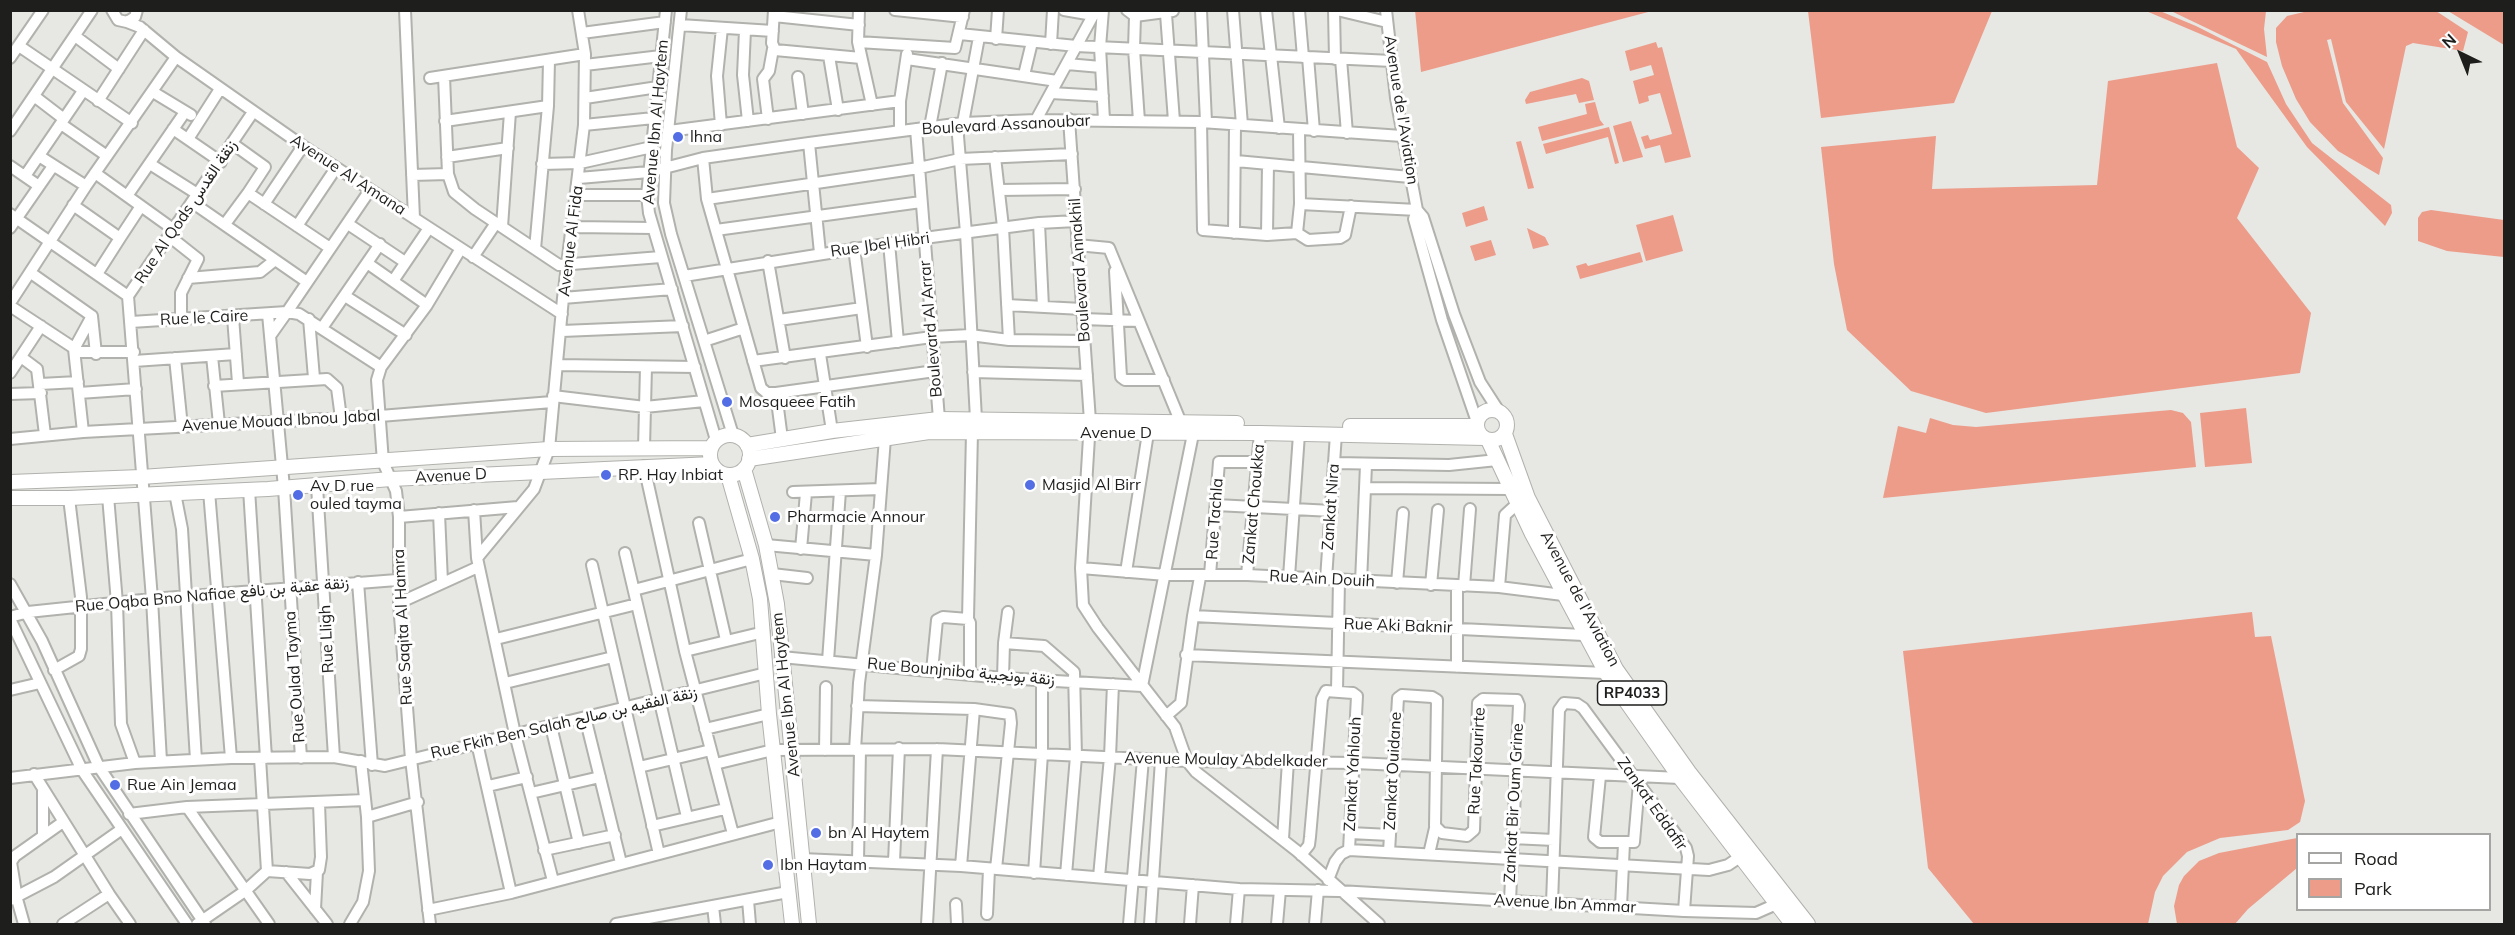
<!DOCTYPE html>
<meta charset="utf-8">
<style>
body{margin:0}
#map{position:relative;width:2515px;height:935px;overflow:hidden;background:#e7e7e3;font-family:Mulish,sans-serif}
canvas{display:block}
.frame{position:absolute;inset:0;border:12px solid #1e1e1c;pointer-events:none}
.legend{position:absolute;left:2296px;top:833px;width:195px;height:78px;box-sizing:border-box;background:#fff;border:2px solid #a5a5a4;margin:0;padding:8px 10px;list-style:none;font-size:18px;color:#1e1e1c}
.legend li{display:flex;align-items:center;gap:12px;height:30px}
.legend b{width:30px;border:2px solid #a5a5a4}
.north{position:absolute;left:2431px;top:24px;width:60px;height:60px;-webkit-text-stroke:4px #fff;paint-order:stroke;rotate:317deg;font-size:16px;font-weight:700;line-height:24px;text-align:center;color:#1e1e1c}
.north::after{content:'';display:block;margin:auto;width:21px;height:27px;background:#1e1e1c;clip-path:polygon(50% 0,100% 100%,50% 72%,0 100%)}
</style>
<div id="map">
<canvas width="2515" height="935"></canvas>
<div class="frame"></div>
<ul class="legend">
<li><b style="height:8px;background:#fff"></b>Road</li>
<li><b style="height:16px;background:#ec9c89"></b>Park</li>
</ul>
<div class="north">N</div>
</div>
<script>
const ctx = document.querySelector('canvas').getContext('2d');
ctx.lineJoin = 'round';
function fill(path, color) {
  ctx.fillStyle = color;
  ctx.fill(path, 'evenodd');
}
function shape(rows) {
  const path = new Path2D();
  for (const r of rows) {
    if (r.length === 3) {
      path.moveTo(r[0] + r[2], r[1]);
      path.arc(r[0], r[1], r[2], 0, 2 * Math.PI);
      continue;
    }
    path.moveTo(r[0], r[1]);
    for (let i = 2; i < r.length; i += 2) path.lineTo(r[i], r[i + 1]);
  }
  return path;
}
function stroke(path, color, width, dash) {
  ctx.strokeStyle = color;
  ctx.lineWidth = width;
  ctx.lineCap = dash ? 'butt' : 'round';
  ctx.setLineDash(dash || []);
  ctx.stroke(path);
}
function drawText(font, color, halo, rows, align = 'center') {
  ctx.font = font + ' Mulish,Vazirmatn,sans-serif';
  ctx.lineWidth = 6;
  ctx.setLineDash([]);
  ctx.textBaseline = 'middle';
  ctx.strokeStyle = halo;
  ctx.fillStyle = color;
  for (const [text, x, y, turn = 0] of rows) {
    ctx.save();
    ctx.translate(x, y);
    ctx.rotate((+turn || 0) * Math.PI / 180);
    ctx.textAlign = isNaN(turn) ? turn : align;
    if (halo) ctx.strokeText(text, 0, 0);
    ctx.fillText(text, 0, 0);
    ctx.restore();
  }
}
fill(shape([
 [1415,10,1652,10,1652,11,1421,72],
 [1808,11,1808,10,1992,11,1954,103,1821,118],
 [2146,11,2160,11,2196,26,2267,62,2286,104,2312,143,2391,205,2392,213,2385,226,2307,147,2236,49],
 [2171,11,2266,11,2264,29,2267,57],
 [2436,11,2468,32,2463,51,2413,43,2406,46,2384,149,2346,102,2331,39,2327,40,2343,103,2383,158,2379,175,2338,151,2310,122,2296,99,2282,66,2276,42,2276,28,2287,16,2304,12],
 [2448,11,2504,11,2504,45],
 [1656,42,1658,48,1662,47,1691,157,1665,163,1660,145,1645,149,1641,137,1648,135,1650,140,1672,134,1660,93,1648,96,1649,101,1639,104,1633,81,1654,75,1651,65,1630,71,1625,51],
 [2217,63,2237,147,2259,168,2237,218,2311,313,2300,373,1986,413,1911,391,1847,330,1834,264,1821,147,1936,136,1932,189,2097,185,2108,81],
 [1582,78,1589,81,1594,100,1579,103,1576,94,1526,104,1525,100,1530,92],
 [1595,102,1600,120,1604,125,1542,141,1538,127,1587,114,1585,104],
 [1631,121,1643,157,1623,162,1613,126],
 [1609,127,1619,163,1615,164,1608,137,1546,154,1543,144],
 [1521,141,1534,188,1528,189,1516,142],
 [1484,206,1488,220,1466,227,1462,213],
 [2431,210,2504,220,2504,257,2447,251,2418,241,2418,218,2422,212],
 [1673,215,1683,251,1646,261,1636,225],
 [1527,228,1545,237,1549,245,1533,249],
 [1491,240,1496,255,1475,261,1470,246],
 [1640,252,1643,262,1580,279,1576,266,1586,263,1588,266],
 [2246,408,2252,463,2205,467,2200,413],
 [2171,410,2183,413,2191,422,2196,467,1883,498,1898,426,1926,433,1930,418,1953,425,1976,427],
 [2252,612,2255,637,2271,636,2305,801,2300,822,2288,830,2220,838,2187,852,2163,876,2155,892,2148,924,1974,924,1928,868,1903,651],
 [2297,838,2297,868,2248,909,2235,924,2177,924,2174,906,2179,885,2184,876,2199,861,2219,853]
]), '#ec9c89');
const minor = shape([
 [112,10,118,20,127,22,135,17,137,10],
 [405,10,414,218],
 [666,10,647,195,649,213,716,440],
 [681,10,666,150,664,203,671,234,733,435],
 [774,10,772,43,775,50,861,58],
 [859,10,858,42,872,105],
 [895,10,963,17],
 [1064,10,1093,15],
 [1103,10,1100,47,1104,120],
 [1127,10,1135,16,1173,11],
 [1201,10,1206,122],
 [1233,10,1242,125],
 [1266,10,1279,128],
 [1299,10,1303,57],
 [1334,10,1335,59],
 [1337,10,1387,22],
 [1386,10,1396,98,1417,210,1414,219,1442,320,1477,422],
 [1166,14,1174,121],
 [774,16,859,25],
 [1135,16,1134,49,1139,121],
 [127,22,140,27,176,57,303,146,562,314],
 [680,25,773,31],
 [745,30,743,75,748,121],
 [582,33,665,22],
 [960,34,1076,46,1392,61],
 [75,36,119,69],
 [996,39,998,10],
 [858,42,955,48,964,10],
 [1051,44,1053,10],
 [19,46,132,123],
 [829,56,838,110],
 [1308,57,1314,131],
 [10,58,43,10],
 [907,59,1057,81],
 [1341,59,1347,133],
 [1067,64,1101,67],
 [585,65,661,56],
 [1024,75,1032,42],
 [444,76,448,174,454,192,475,209,559,265,661,257],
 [798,77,803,114],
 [430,78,585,54],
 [153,92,191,115],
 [1051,93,1103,96],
 [34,96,64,119],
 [585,98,658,87],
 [98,101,144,30],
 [768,119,763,79,769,71,773,49],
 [1069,119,1090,421,1081,568,1083,605,1098,628,1175,727,1187,761,1196,772,1297,851,1379,924],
 [1036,120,1096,10],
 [445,121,548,106],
 [1201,122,1203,230,1267,235,1297,233],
 [963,123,979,37],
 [61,124,107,156],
 [957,124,966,233,976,419],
 [584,125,654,118],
 [721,125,717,76,722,28],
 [930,127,942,63],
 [173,129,221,162],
 [916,129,939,419],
 [10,131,92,10],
 [669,131,900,101],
 [900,131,900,101,907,54],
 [188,139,220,89],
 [809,143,820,253],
 [233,144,265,167,248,193,330,248],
 [39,156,86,186],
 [447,157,508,148],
 [995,157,1003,227,1009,340],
 [703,158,707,199,761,388,767,393,776,393,935,371],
 [1236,161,1410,177],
 [150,164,199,195],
 [542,164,580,163,652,147],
 [10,166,39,186],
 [95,173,173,229],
 [412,175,448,174],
 [25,176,83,91],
 [579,178,649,172,703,158,809,143,963,123,1036,120,1201,122,1402,136],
 [999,190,1075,189],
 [577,195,647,195],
 [127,196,185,112],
 [707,199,919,168,960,159,1072,154],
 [193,203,307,282],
 [264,204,303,146],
 [1300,204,1417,210],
 [73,205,120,238,97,274],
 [1417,210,1423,217,1454,314,1480,382,1500,413],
 [10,214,128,296],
 [1039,223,1043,307],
 [225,224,248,193],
 [348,224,405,262],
 [297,226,336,168],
 [502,227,510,112],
 [573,227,653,228],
 [10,228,53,166],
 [716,230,921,202],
 [1234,233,1235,125],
 [1297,233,1300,204,1299,130],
 [1297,233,1308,240,1340,238,1345,235,1351,206],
 [1267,235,1268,164],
 [169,236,198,259,181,293,181,319],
 [120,238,141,206],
 [889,243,898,342],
 [1077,245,1109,248,1181,423],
 [854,248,867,347],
 [535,249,548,106,549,60],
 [473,257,496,223],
 [768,261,785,358],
 [367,263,427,305],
 [1115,271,1121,377,1125,380,1164,380],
 [31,273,92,316,96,354],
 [684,276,924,238,1039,223,1076,221],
 [188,278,260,272,275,260],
 [393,281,429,228],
 [345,296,406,335],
 [563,298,672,289],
 [10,303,86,186,176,57],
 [1007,305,1082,309],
 [10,306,80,352,134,352],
 [268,314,284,488,301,758],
 [233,317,238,383],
 [309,319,314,378],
 [1083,319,1139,321],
 [779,320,862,308],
 [131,322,287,312,370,190],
 [322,328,380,244],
 [562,331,683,326],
 [270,336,287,312,299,314,381,367],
 [704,341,744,328],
 [820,354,832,431],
 [212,356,219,424],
 [21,357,37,369,45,435],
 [175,358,182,427],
 [134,361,236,354],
 [753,361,932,337,970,335,1009,340,1085,341],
 [558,365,695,367],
 [973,372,1087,375],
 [10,373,41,326],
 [40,384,78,382],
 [214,386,327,379,337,388,341,418],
 [79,393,136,389],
 [776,393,782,439],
 [10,394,41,393],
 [553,396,645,407,704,401],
 [83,432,74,349,92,316],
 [10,439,83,432,380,416,552,402],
 [644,448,646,367],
 [1335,463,1449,465,1497,460],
 [644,466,685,651,733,834],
 [317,486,334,757],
 [1366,488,1510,489],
 [249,489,266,758],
 [209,491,231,758],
 [793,492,881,489],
 [175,493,182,529,196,760],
 [108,496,117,603,121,724,135,763],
 [1216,505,1332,511],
 [474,510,477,558],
 [439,513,442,582],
 [399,517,518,507],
 [699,523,726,640],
 [766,545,876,555],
 [801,549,806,493],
 [625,553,687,817],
 [592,565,659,854],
 [1081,568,1166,575,1247,575,1499,587,1563,595],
 [1126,572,1148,433],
 [772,574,807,578],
 [1210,575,1219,462,1258,462],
 [1247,575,1260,433],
 [1289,577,1299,434],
 [1326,579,1336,434],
 [358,582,372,765],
 [1361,582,1366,465],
 [1397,583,1403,513],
 [10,584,42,641,99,767,205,924],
 [1431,585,1438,510],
 [1464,586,1470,509],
 [1499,587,1505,515,1517,504],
 [634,590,752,559],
 [399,603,478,567],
 [1193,616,1200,577],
 [10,617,28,612,152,599,397,580],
 [10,619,82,770,187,924],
 [968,619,972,432],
 [496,639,637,604],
 [1004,643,1008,612],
 [685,651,764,632],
 [1186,655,1606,673],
 [781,657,1003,678,1142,686,1193,434],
 [828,661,840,491],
 [1457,667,1457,586],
 [54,670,79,656,81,649,81,597,69,498],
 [932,671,937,620,943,617,968,619,970,623,970,675],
 [1003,678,1004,643,1044,646,1074,672,1076,756,1066,875],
 [505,683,613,657],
 [10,690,40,683],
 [1337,691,1339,580],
 [857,706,974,709,1010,714,1011,723,996,869],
 [1166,716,1181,703,1193,616,1584,635],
 [585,717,621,863],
 [551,726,579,843],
 [705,729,769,714],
 [477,743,511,893],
 [825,750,826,687],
 [855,750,859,683,876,555,885,438],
 [161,761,152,599,128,296,253,112],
 [715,764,773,750,937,749,1187,761,1355,763,1680,778],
 [639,767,711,750],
 [34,774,109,894],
 [1600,776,1594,837,1600,842,1634,842,1639,783],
 [10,778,135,763,231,758,334,757,385,766,766,673],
 [488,786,527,777],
 [531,793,600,777],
 [187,807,269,924],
 [129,814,187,807,365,800],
 [367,817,418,802],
 [652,826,725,809],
 [1350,833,1390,835],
 [43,836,43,791],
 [1512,838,1554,840],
 [1283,839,1288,761],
 [544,850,615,835],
 [1389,852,1398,698,1402,695,1432,697,1437,700,1435,826,1442,833,1467,836,1474,830,1478,703,1483,699,1517,700,1519,705,1510,901],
 [1429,854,1435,828],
 [1301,855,1309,845,1310,837,1322,699,1326,691,1353,693,1357,696,1349,850],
 [802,859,961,866,1239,889,1339,891,1684,911,1756,913,1781,902],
 [858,861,860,750],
 [894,862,899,748],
 [961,866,974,709],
 [267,871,310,874,319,870,321,857,319,803],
 [286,872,327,924],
 [1034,873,1042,754,1042,680],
 [1099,877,1110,757,1113,684],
 [1328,880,1335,862,1341,854,1349,850,1709,870,1728,865,1746,853],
 [553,881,515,734,477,558,534,489,549,449,563,298,584,125,585,54,578,10],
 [10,900,54,877,122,829],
 [748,900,750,924],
 [1552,903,1559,710,1564,703,1577,704,1583,708,1686,848,1688,856,1684,911],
 [956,904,957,924],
 [713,906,715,924],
 [1621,907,1624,843],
 [315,909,317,872],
 [428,910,511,893,781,822],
 [987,914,989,869],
 [24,924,17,899,11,862,15,856,63,822],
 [63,924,109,894,130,924],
 [197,924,245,891,267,871,260,758],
 [350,924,363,902,369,871,367,817,361,761],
 [430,924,411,759,399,603,399,517,396,491,383,462,377,380,381,367,427,305,460,250],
 [616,924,788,892],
 [927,924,937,749],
 [1129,924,1143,759],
 [1150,924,1161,760],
 [1190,924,1193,885],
 [1236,924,1239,889],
 [1277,924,1280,890],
 [1315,924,1318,890]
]);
const major = shape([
 [1492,425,15],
 [1350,426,1477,426],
 [1505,434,1528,498,1616,669,1689,772,1808,924],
 [730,455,20],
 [1488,440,1532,534,1606,673,1680,778,1792,924],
 [747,445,832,431,939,419,1237,423],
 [749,459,929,432,1260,433,1484,438],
 [744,469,766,545,777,604,809,924],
 [728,475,752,559,760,599,769,714,792,924],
 [10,482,141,477,549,449,711,448],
 [10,498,69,498,268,489,391,479,712,464]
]);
stroke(minor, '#b1b1ad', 14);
stroke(major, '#b1b1ad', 16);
stroke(minor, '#fff', 10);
stroke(major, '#fff', 14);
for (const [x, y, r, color] of [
 [678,137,6,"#536ee4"],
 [727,402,6,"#536ee4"],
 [606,475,6,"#536ee4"],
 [1030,485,6,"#536ee4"],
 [298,495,6,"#536ee4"],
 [775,517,6,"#536ee4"],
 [115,785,6,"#536ee4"],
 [816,833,6,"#536ee4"],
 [768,865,6,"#536ee4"]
]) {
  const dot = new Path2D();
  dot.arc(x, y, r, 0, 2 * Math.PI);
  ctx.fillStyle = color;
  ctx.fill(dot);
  stroke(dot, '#fff', 2);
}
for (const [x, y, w] of [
 [1632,693,69]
]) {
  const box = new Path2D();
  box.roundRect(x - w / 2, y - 12, w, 24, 4.5);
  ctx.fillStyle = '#fff';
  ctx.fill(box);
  stroke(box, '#1e1e1c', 1.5);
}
drawText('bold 15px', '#1e1e1c', null, [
 ["RP4033",1632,693]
]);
drawText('16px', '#1e1e1c', '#fff', [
 ["Avenue de l'Aviation",1401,110,81],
 ["Avenue Ibn Al Haytem",656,122,-85],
 ["Boulevard Assanoubar",1006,125,-3],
 ["Avenue Al Amana",348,175,33],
 ["Rue Al Qods زنقة القدس",186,212,-56],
 ["Avenue Al Fida",571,241,-83],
 ["Rue Jbel Hibri",880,245,-8],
 ["Boulevard Annakhil",1080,270,-94],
 ["Rue le Caire",204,318,-3],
 ["Boulevard Al Arrar",931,329,-95],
 ["Avenue Mouad Ibnou Jabal",281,421,-3],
 ["Avenue D",1116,433],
 ["Avenue D",451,476,-3],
 ["Zankat Choukka",1254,504,-85],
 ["Zankat Nira",1331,507,-86],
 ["Rue Tachla",1215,519,-86],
 ["Rue Ain Douih",1322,579,3],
 ["Rue Oqba Bno Nafiae زنقة عقبة بن نافع",212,595,-5],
 ["Avenue de l'Aviation",1580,599,62],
 ["Rue Aki Baknir",1398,626,2],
 ["Rue Saqita Al Hamra",403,627,-93],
 ["Rue Lligh",327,639,-93],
 ["Rue Bounjniba زنقة بونجيبة",961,672,5],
 ["Rue Oulad Tayma",295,677,-94],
 ["Avenue Ibn Al Haytem",786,695,-96],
 ["Rue Fkih Ben Salah زنقة الفقيه بن صالح",564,723,-13],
 ["Avenue Moulay Abdelkader",1226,760,1],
 ["Rue Takourirte",1477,761,-87],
 ["Zankat Ouidane",1393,771,-87],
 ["Zankat Yahlouh",1353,774,-87],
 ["Zankat Bir Oum Grine",1514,803,-87],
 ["Zankat Eddafir",1652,804,55],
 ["Avenue Ibn Ammar",1565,904,3]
]);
drawText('16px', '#1e1e1c', '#fff', [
 ["lhna",690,137],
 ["Mosqueee Fatih",739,402],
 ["RP. Hay Inbiat",618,475],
 ["Masjid Al Birr",1042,485],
 ["Av D rue",310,486],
 ["ouled tayma",310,504],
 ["Pharmacie Annour",787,517],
 ["Rue Ain Jemaa",127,785],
 ["bn Al Haytem",828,833],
 ["Ibn Haytam",780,865]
], 'left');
</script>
